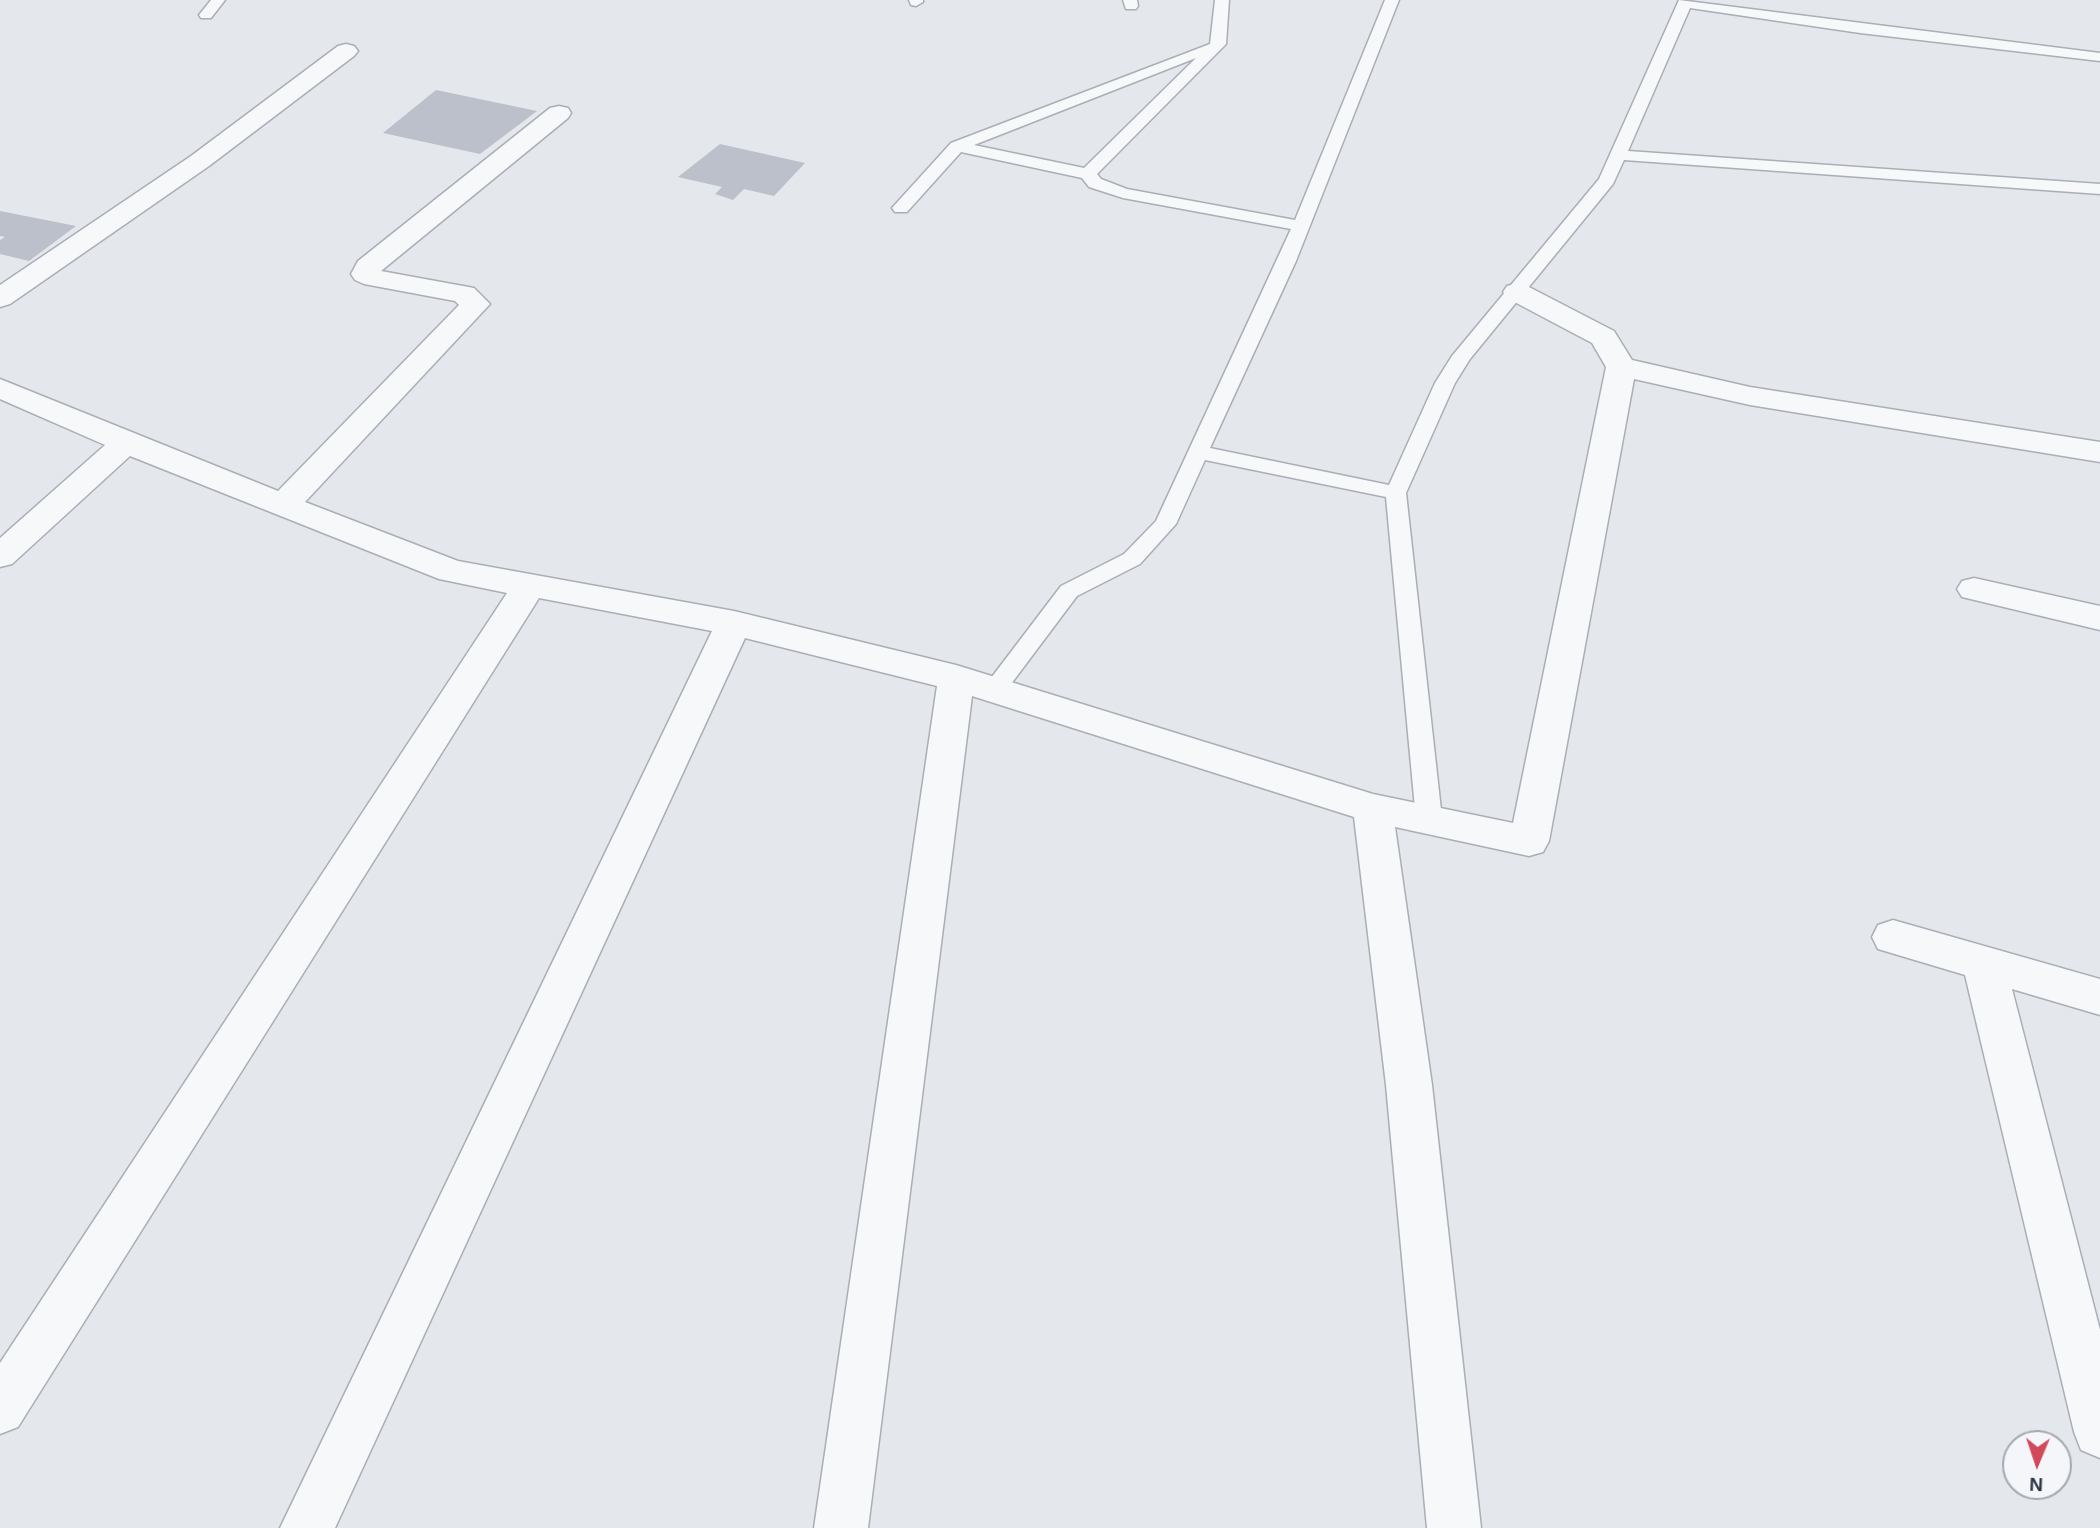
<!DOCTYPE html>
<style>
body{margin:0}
#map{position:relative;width:2100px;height:1528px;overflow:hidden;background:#e4e7ec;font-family:Arial,sans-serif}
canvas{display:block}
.north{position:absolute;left:2002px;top:1430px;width:70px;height:70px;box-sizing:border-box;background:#f4f6f9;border:2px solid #a4a8b1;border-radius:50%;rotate:182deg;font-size:19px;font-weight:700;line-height:28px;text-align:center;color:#2b3445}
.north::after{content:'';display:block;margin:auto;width:24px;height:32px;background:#d1495b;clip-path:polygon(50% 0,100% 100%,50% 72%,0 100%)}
</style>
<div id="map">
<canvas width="2100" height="1528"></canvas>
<div class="north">N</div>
</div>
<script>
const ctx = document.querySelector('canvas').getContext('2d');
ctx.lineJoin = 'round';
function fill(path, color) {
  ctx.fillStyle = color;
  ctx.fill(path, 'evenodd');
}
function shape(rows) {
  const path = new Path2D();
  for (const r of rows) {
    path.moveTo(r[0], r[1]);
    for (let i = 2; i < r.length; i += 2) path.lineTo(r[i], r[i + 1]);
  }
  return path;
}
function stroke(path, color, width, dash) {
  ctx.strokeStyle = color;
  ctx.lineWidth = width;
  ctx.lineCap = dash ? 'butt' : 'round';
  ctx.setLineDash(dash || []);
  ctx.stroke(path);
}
fill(shape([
 [436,90,537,111,480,154,383,133],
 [720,144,805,163,774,196,744,189,733,200,715,194,722,187,678,177],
 [0,211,76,226,29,261,0,254,0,240,5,237,0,236]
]), '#bbc0ca');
const service = shape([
 [211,0,225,0,211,18,201,18,199,15,211,0],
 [909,0,923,0,923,2,916,6,911,5,909,0],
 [1123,0,1137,0,1138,6,1136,9,1126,9,1123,0],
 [1215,0,1229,0,1226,44,1097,174,1101,179,1127,189,1295,220,1385,0,1399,0,1296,261,1210,448,1389,485,1435,383,1452,356,1599,179,1679,0,2100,53,2100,61,1860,33,1690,8,1628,151,2100,184,2100,194,1624,160,1613,184,1470,359,1455,383,1406,493,1442,819,1438,826,1429,828,1420,826,1416,819,1386,497,1205,460,1176,524,1140,564,1077,596,1002,696,994,698,986,696,982,690,1061,586,1124,554,1156,521,1291,229,1123,198,1089,187,1082,178,961,152,907,212,895,212,892,208,951,143,1210,44,1215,0],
 [1196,58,1084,168,974,145,1196,58]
]);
const minor = shape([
 [346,44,354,46,358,51,354,56,209,166,10,304,0,307,0,285,191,156,338,46,346,44],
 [559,106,568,108,571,113,568,118,381,271,474,288,490,304,305,502,458,561,734,611,956,665,1373,794,1513,823,1606,367,1592,343,1507,298,1503,292,1507,286,1517,283,1527,286,1614,331,1632,360,1750,387,2100,442,2100,462,1750,405,1634,379,1549,841,1543,852,1529,856,1395,827,1432,1085,1481,1528,1427,1528,1386,1085,1354,817,972,696,868,1528,814,1528,937,686,745,638,335,1528,280,1528,712,631,539,598,18,1427,0,1434,0,1363,507,593,439,579,130,456,12,564,0,567,0,538,105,445,0,399,0,379,278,491,459,305,455,301,364,284,355,280,351,274,358,261,550,108,559,106],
 [1974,578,2100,606,2100,630,1962,597,1957,589,1962,581,1974,578],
 [1893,920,2100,979,2100,1015,2012,989,2100,1330,2100,1458,2081,1450,2074,1432,1965,975,1878,949,1872,937,1878,925,1893,920]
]);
stroke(service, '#a9aeb7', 3);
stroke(minor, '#a9aeb7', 3);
fill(service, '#f7f8fa');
fill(minor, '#f7f8fa');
</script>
